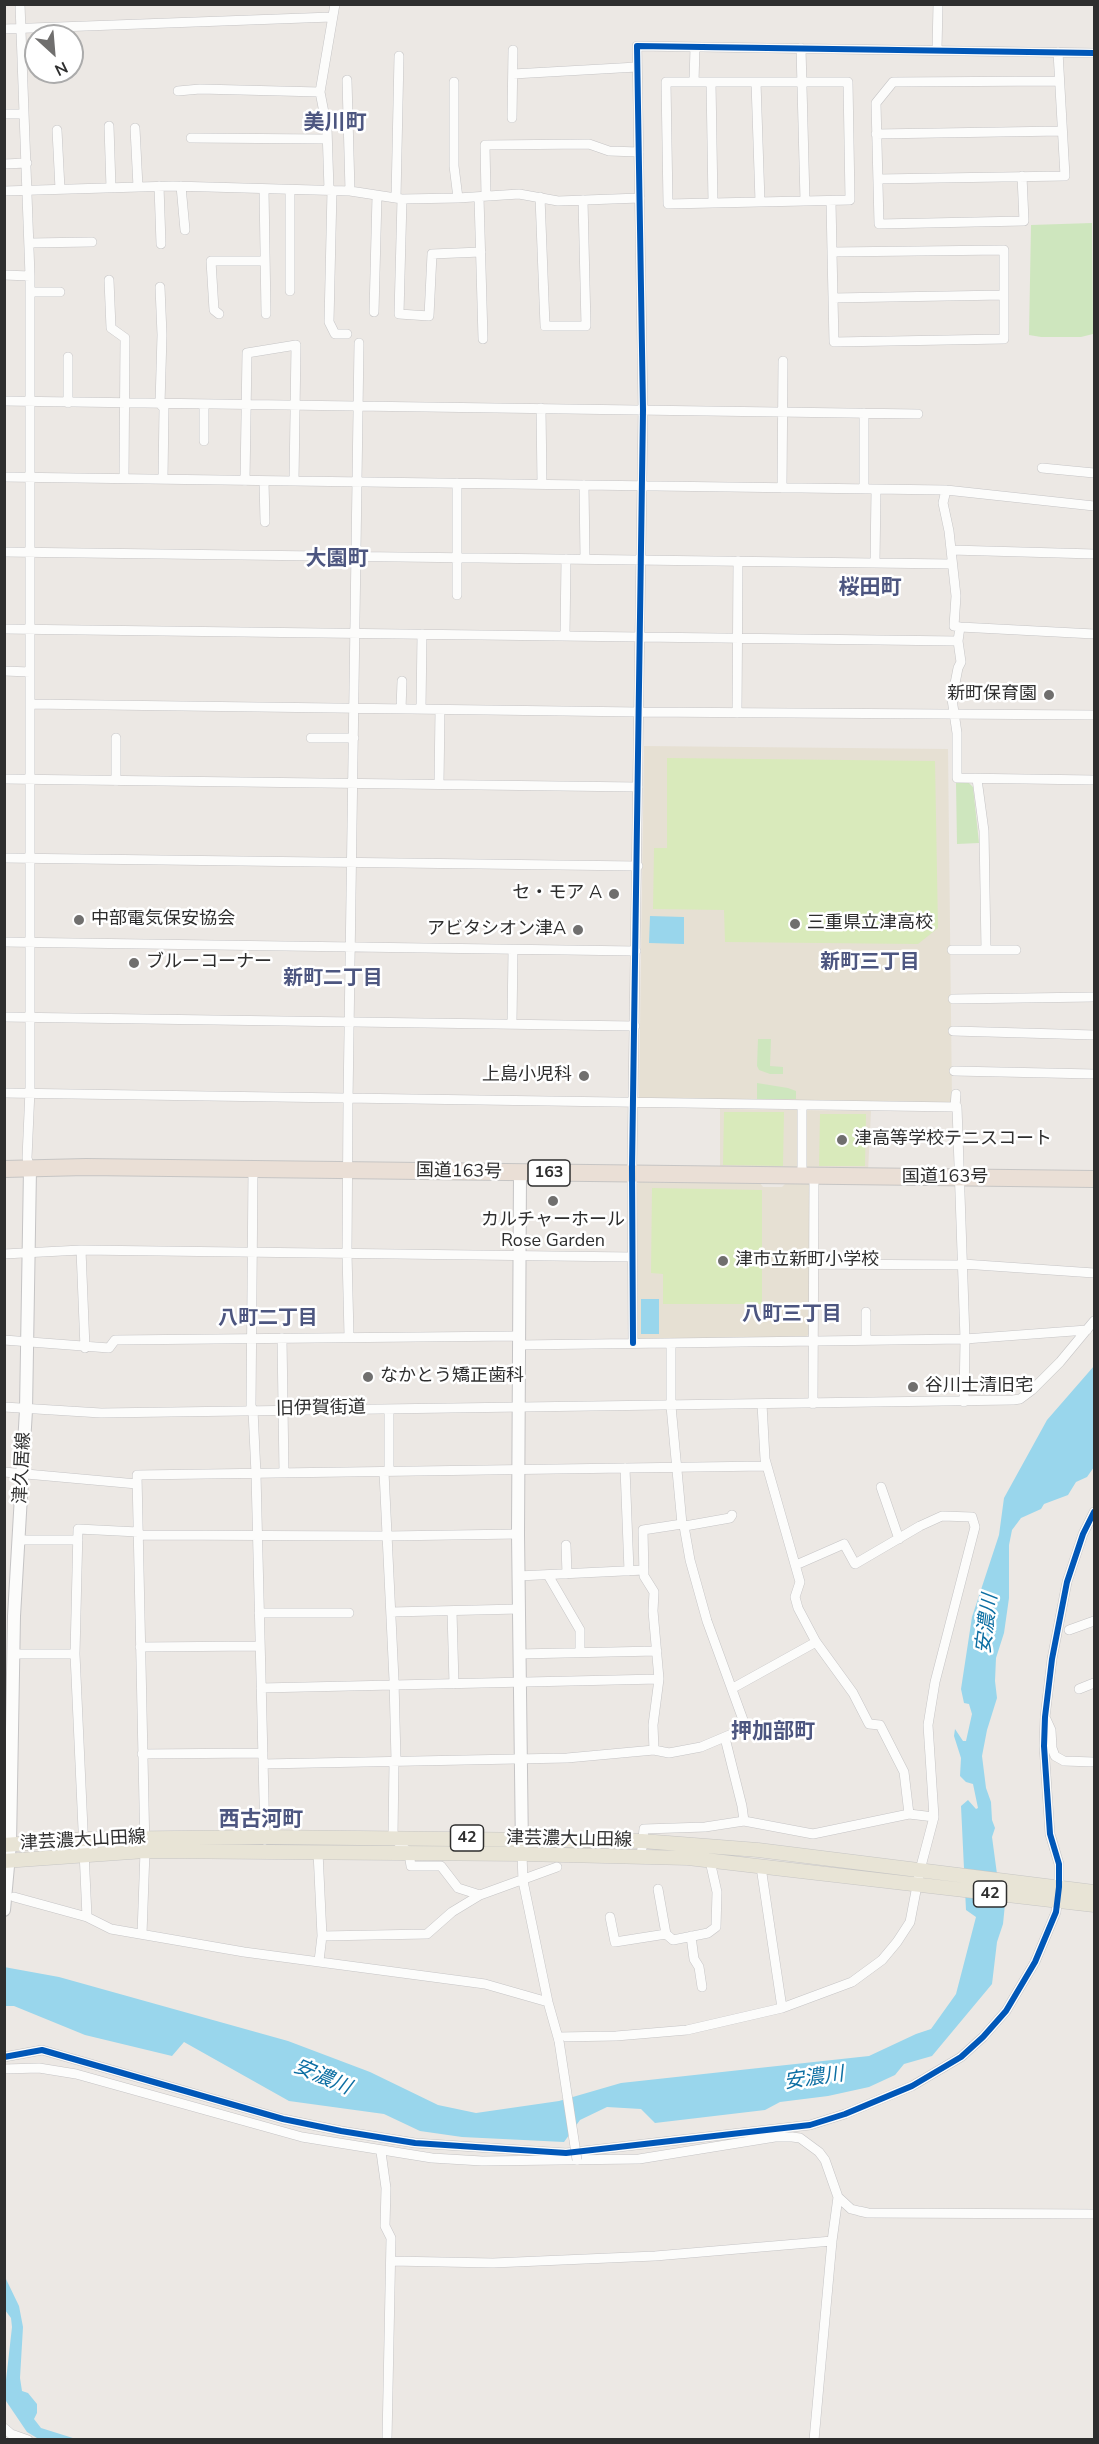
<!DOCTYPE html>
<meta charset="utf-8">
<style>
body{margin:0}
#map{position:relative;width:1099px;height:2444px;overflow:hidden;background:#ece8e4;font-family:"Nunito Sans",sans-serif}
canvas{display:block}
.frame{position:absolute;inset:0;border:6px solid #2e2e2e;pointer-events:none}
.north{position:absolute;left:24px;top:24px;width:60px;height:60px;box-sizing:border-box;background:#fff;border:2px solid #ababab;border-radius:50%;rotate:154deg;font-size:16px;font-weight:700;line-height:24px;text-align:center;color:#2e2e2e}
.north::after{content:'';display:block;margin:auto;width:21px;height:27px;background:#706f6e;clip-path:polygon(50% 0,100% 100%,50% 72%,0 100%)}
</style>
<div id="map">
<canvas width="1099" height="2444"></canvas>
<div class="frame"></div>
<div class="north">N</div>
</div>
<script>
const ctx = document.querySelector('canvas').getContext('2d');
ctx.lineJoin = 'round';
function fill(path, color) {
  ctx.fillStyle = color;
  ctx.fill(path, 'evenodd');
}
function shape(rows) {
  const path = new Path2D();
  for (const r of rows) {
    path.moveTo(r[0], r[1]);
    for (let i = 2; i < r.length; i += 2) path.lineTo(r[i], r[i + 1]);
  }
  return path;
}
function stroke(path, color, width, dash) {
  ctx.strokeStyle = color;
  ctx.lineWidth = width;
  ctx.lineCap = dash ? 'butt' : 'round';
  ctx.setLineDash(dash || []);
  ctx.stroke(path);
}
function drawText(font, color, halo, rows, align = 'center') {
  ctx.font = font + ' "Nunito Sans","Noto Sans JP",sans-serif';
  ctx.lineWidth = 5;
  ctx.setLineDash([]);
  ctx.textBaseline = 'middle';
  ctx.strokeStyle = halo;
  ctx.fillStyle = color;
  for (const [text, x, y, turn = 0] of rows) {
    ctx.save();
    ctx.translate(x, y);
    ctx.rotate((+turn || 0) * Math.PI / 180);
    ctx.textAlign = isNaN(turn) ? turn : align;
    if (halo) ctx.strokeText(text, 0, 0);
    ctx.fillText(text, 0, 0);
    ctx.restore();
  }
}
fill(shape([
 [644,746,948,749,952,1103,639,1100],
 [720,1109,871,1111,868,1172,720,1170],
 [640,1182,760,1183,763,1187,782,1187,785,1184,810,1184,809,1334,806,1337,638,1339,637,1184]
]), '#e6e0d3');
fill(shape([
 [1092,223,1093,334,1081,337,1041,337,1029,335,1031,225],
 [956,782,968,782,973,787,979,843,957,844],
 [758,1039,771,1039,770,1066,783,1067,783,1074,770,1074,759,1070,757,1066],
 [757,1083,788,1088,796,1091,796,1099,757,1099]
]), '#cee6be');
fill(shape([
 [667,758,935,761,938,928,918,944,725,942,724,910,653,909,654,848,667,848],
 [724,1112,784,1112,783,1166,723,1165],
 [820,1114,866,1114,865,1166,819,1166],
 [652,1188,762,1190,762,1304,663,1304,663,1274,651,1273]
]), '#d9eabb');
fill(shape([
 [650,916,684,917,684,944,649,943],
 [641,1299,659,1299,659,1334,641,1334],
 [1094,1366,1094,1467,1087,1477,1076,1482,1068,1495,1044,1504,1041,1509,1021,1518,1012,1530,1009,1545,1009,1598,1004,1633,996,1658,995,1681,997,1698,987,1730,982,1756,986,1788,991,1802,992,1820,995,1828,992,1837,997,1874,1005,1904,1003,1924,997,1942,992,1984,932,2056,904,2064,895,2075,869,2087,828,2096,780,2102,765,2110,655,2123,641,2109,607,2107,580,2120,564,2142,462,2137,420,2131,384,2114,289,2101,184,2042,172,2056,85,2035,14,2006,5,2006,4,1967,59,1977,288,2041,370,2072,438,2105,476,2113,559,2101,621,2083,869,2056,916,2034,931,2029,956,1994,976,1917,966,1910,961,1806,968,1800,976,1809,978,1808,973,1784,966,1782,960,1776,961,1758,954,1736,955,1729,963,1741,966,1741,972,1714,969,1704,964,1703,961,1689,972,1617,999,1535,1004,1498,1047,1420],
 [5,2277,19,2306,23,2327,20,2378,22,2391,28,2393,37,2404,37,2413,34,2419,41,2428,76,2439,37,2438,27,2432,6,2401,5,2389,12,2327,11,2318,5,2310]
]), '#99d6ec');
const street = shape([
 [20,4,30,276,30,1090,27,1158,30,1169],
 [4,29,332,17],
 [801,48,805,201],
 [937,50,938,4],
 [513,74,637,67],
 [347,80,350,191],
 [454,82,454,166,458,198],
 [666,82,848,82,850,200,668,204,666,82],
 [694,82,695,47],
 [711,82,713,203],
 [756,82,760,202],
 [178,91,200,89,320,92],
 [4,114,24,114],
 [512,118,513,50],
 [109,126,111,188],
 [135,128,138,187],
 [57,130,60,189],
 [876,134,1062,131],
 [191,138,327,139],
 [4,164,27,163],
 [1022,176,1024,221,879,224,876,103,893,82,1059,81],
 [878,179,1065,176,1058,52],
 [159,186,161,244],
 [181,186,185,230],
 [264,189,266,314],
 [290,190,290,291],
 [329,190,327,128,320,92,335,4],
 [332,190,329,322,335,334,347,334],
 [4,191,173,186,350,191,402,199,458,198,519,194,558,201,640,198],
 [486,196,485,145,589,144,609,151,639,152],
 [479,197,483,339],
 [540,197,545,326,586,326,583,200],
 [396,198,399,56],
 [402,199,399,314,429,316,432,254,481,252],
 [831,201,832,252,833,298,834,342,1004,339,1004,250,832,252],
 [30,243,92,242],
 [4,275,30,276],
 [109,280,111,328,125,338,124,478],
 [160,287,162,335,160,404,164,408,163,479],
 [30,292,60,292],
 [833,298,1004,295],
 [374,312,377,196],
 [219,314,214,310,211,261,265,261],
 [4,401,918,414],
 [68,403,68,357],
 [541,408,542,484],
 [204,441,204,405],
 [1042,468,1094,473],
 [4,477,946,490,1094,506],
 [245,481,247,353,296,345,294,481],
 [264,481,265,522],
 [584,485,585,559],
 [782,488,783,361],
 [864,489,864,413],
 [946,490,943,503,949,531,956,596,954,626,960,627],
 [951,550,1094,554],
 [4,552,952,564],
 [875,563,876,490],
 [457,595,457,483],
 [4,629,958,641],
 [1094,634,960,627,958,641,961,662,958,668,952,699,957,733,957,778,1094,780],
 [565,636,566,559],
 [4,671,30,672],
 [30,704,639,712,1094,715],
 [401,709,402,681],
 [421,709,422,634],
 [737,713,738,561],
 [311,738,354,738],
 [4,779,638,787],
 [977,779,984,831,986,950],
 [116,781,116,738],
 [439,784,440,710],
 [4,858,638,866],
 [4,942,636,951],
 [952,950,1016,950],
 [953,999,1094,997],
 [4,1017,635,1026],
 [512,1023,513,950],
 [953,1031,1094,1035],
 [954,1071,1094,1074],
 [4,1093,957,1107,965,1339,964,1402],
 [955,1107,956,1094],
 [253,1169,251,1406,253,1410,256,1474,265,1840],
 [802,1176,802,1106],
 [81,1250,85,1348],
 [4,1254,81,1250,632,1257],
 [813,1264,963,1265],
 [963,1264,1094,1273],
 [866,1312,866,1340],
 [349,1336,347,1253,348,1102,359,343],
 [282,1338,284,1473],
 [4,1340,109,1348,115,1340,519,1336],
 [633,1343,632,1168,643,410,637,46,1094,53],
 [671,1343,671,1406,682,1524],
 [519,1345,965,1339,1087,1330],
 [762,1404,765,1459,800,1582,795,1597,798,1608,816,1642,853,1693,869,1724,880,1725,904,1772,909,1814],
 [813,1404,814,1177],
 [4,1407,101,1413,1013,1400,1020,1399,1032,1390,1060,1362,1094,1321],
 [389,1409,389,1471],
 [625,1468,629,1571],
 [4,1472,137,1484],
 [384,1472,394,1680,396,1761],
 [881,1487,899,1539],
 [19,1540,78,1540],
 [566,1545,567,1574],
 [548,1575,580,1630,580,1652],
 [518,1576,644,1570],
 [452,1611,454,1684],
 [391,1612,519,1609],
 [259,1613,349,1613],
 [1069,1630,1094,1621],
 [140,1647,260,1646],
 [14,1654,75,1654],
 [519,1654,657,1651],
 [261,1688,659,1679],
 [733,1688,816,1642],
 [1079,1689,1094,1683],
 [1046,1719,1051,1730,1052,1748,1055,1756,1064,1761,1094,1762],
 [725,1738,742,1806,744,1821],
 [654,1750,653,1725,659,1679,653,1611,654,1592,644,1576,643,1530,682,1524,685,1526,730,1518,732,1515],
 [142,1754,263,1753],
 [394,1762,393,1837,409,1853,411,1866,441,1866,458,1888,480,1895],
 [263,1764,567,1758,654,1750,669,1753,701,1747,746,1728,707,1621,690,1560,684,1526],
 [318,1852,322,1936,319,1961],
 [522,1854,523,1881,548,2002,559,2041],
 [641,1857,644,1829,705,1827,744,1821,813,1834,909,1814,934,1817],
 [761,1867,782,2008],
 [658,1889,666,1934,673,1940,708,1933,716,1927,717,1892,710,1861],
 [14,1897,87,1917,111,1929,244,1952,485,1984,548,2002],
 [87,1917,75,1654,78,1529,138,1532,141,1535,387,1536,518,1534],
 [610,1917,615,1942,666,1934],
 [142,1934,145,1851,137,1475,766,1466],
 [322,1936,427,1934,452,1912,480,1895,557,1867],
 [691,1936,694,1959,699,1967,702,1987],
 [558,2037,616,2036,687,2030,782,2008,852,1982,882,1960,897,1942,910,1922,920,1870,934,1817,928,1725,935,1682,975,1527,972,1517,942,1516,920,1526,855,1564,844,1544,796,1565],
 [4,2057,42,2050,283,2119,341,2131,415,2143,566,2153,810,2125,845,2114,912,2086,961,2057,983,2037,1006,2011,1035,1962,1056,1912,1059,1887,1059,1864,1050,1834,1044,1746,1045,1717,1052,1659,1067,1582,1083,1534,1094,1512],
 [4,2069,39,2068,76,2074,302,2137,432,2158,482,2161,639,2159,775,2137,792,2137,800,2138,819,2152,825,2160,838,2197,851,2209,859,2211,868,2213,1094,2214],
 [381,2152,386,2188,385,2226,391,2238,387,2440],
 [391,2261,493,2263,655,2256,832,2241],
 [4,2428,11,2434,28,2440],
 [814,2440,832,2241,838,2197]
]);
const secondary = shape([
 [520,1173,518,1534,522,1850],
 [4,1910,10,1844,14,1616,26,1410,30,1169]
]);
const primary = shape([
 [4,1845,84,1839,265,1837,642,1841,758,1850,1094,1892],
 [4,1861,145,1851,522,1854,688,1858,1094,1905]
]);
const highway = shape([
 [4,1169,86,1167,1094,1179]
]);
stroke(street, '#c5c4c5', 10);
stroke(secondary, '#c5c4c5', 14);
stroke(primary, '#c6c5c4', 15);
stroke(highway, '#c6c5c4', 18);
stroke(street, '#fcfcfb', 9);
stroke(secondary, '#fcfcfb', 12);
stroke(primary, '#e8e4d6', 14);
stroke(highway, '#eadfd6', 16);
const streetBridge = shape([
 [559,2041,577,2160]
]);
stroke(streetBridge, '#c5c4c5', 10, []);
stroke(streetBridge, '#fcfcfb', 9);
stroke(shape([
 [633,1343,632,1168,643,410,637,46,1094,53],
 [4,2057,42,2050,283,2119,341,2131,415,2143,566,2153,810,2125,845,2114,912,2086,961,2057,983,2037,1006,2011,1035,1962,1056,1912,1059,1887,1059,1864,1050,1834,1044,1746,1045,1717,1052,1659,1067,1582,1083,1534,1094,1512]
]), '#0057b8', 6);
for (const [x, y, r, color] of [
 [1049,695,6,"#706f6e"],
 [614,894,6,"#706f6e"],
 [79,920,6,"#706f6e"],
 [795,924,6,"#706f6e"],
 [578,930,6,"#706f6e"],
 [134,963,6,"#706f6e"],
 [584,1076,6,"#706f6e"],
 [842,1140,6,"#706f6e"],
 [553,1201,6,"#706f6e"],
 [723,1261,6,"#706f6e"],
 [368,1377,6,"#706f6e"],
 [913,1387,6,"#706f6e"]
]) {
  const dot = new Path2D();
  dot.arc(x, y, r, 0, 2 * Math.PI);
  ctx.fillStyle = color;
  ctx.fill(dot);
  stroke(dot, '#fff', 2);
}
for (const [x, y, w] of [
 [549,1173,42],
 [467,1838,33],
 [990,1894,33]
]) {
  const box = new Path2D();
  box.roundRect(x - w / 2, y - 13, w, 26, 4.5);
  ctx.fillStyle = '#fff';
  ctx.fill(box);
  stroke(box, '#2e2e2e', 1.5);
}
drawText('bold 16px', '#2e2e2e', null, [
 ["163",549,1173],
 ["42",467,1838],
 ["42",990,1894]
]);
drawText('18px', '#2e2e2e', '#fff', [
 ["新町保育園",1037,695,"right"],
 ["セ・モア A",602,894,"right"],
 ["中部電気保安協会",91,920],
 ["三重県立津高校",807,924],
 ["アビタシオン津A",566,930,"right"],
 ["ブルーコーナー",146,963],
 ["上島小児科",572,1076,"right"],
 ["津高等学校テニスコート",854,1140],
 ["カルチャーホール",553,1221,"center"],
 ["Rose Garden",553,1242,"center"],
 ["津市立新町小学校",735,1261],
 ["なかとう矯正歯科",380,1377],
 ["谷川士清旧宅",925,1387]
], 'left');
drawText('18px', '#2e2e2e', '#fff', [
 ["国道163号",459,1172,1],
 ["国道163号",945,1178],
 ["旧伊賀街道",321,1409,-1],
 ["津久居線",23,1468,-87],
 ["津芸濃大山田線",569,1840,1],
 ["津芸濃大山田線",83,1841,-3]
]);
drawText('bold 20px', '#4d5680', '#fff', [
 ["新町三丁目",870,963],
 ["新町二丁目",333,979],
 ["八町三丁目",792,1315],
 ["八町二丁目",268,1319]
]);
drawText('italic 20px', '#0d6fa3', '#fff', [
 ["安濃川",988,1624,-83],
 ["安濃川",322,2078,23],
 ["安濃川",814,2079,-8]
]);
drawText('bold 21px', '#4d5680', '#fff', [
 ["美川町",335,124],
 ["大園町",337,560],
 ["桜田町",870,589],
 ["押加部町",773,1733],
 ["西古河町",261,1821]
]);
</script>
